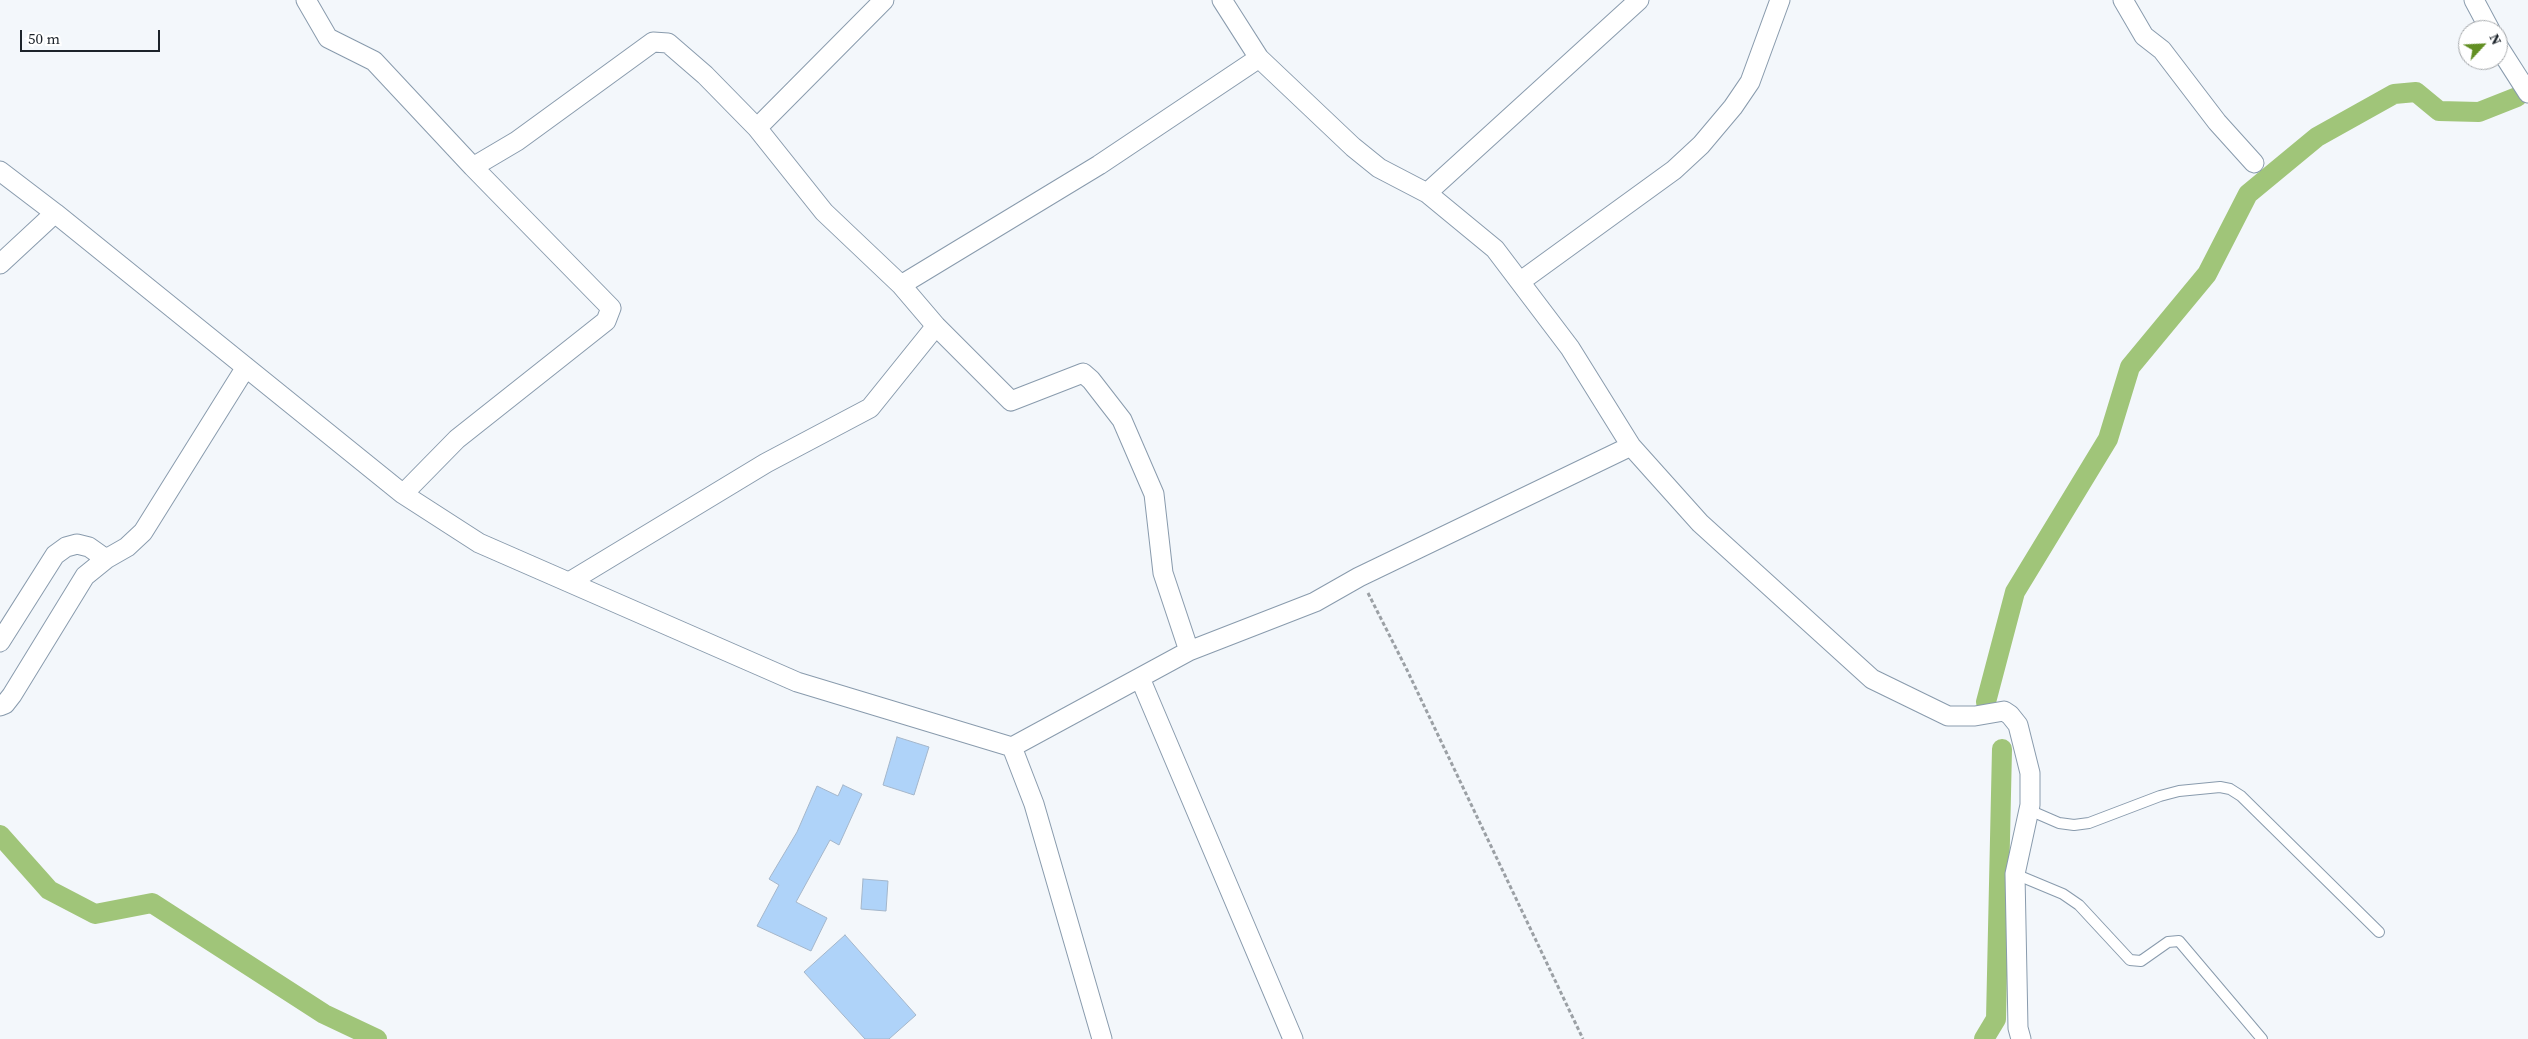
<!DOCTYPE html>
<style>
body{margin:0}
#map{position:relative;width:2528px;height:1039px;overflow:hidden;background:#f3f7fb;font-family:"Source Serif 4",serif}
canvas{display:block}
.north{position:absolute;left:2458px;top:20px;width:50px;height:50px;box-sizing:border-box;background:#fff;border:1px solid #a4a7aa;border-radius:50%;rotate:65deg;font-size:14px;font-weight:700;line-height:20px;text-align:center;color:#1c232a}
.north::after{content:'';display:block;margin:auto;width:18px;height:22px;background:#628f23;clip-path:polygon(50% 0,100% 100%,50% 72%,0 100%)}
.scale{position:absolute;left:20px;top:30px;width:140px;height:22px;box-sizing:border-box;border:2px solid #1c232a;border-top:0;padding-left:6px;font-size:15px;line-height:18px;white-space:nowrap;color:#1c232a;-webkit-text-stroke:4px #fff;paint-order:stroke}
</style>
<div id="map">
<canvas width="2528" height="1039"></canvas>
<div class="north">N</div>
<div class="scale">50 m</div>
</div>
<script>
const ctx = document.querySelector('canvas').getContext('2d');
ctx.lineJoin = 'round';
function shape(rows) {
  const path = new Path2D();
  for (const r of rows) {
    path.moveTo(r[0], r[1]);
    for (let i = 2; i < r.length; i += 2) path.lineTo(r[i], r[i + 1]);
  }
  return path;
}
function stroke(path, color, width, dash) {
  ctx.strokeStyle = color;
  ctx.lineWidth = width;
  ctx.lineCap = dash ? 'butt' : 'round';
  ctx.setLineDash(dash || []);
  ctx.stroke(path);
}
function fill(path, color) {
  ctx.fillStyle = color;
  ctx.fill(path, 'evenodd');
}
stroke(shape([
 [1986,702,2015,592,2108,439,2130,367,2207,274,2248,194,2317,137,2394,94,2416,92,2439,111,2479,112,2517,97],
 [0,835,49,890,95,914,152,903,324,1014,377,1039],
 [1984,1039,1996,1019,2002,749]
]), '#a0c579', 20);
const building = shape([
 [897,737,929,747,914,795,883,785,897,737],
 [843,785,862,794,839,845,830,840,796,902,827,918,811,951,757,926,779,885,769,879,797,832,817,786,838,796,843,785],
 [863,879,888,881,886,911,861,909,863,879],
 [845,935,916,1015,889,1039,865,1039,804,972,845,935]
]);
fill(building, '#afd3f9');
stroke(building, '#a4b6ca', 1);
const lane = shape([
 [2029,810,2059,823,2074,825,2089,823,2160,796,2179,791,2220,787,2230,789,2241,796,2379,932],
 [2015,874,2063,894,2079,905,2130,960,2141,961,2168,942,2179,941,2262,1039]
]);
const street = shape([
 [306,0,328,38,374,61,473,167,611,308,606,321,457,439,403,494],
 [1222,0,1259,58,1353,147,1379,168,1427,193,1495,249,1570,348,1631,446,1700,523,1872,679,1948,716,1975,716,2004,711,2010,715,2018,725,2030,773,2030,805,2015,874,2018,1028,2021,1039],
 [2123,0,2144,36,2162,50,2217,122,2254,163],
 [2474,0,2490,30],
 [2498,46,2528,93],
 [757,128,884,0],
 [473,167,517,141,653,42,668,43,705,75,757,128,824,212,901,285,936,326,1011,401,1083,373,1091,380,1122,420,1154,494,1163,573,1189,651],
 [0,171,55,213,403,494,479,543,797,682,1012,747,1189,651,1315,602,1359,577,1631,446],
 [1427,193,1639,0],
 [0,264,55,213],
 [1521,281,1674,170,1701,145,1733,107,1750,82,1780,0],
 [901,285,1099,165,1259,58],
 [571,581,766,463,870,408,936,326],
 [0,642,55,555,66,547,77,544,89,547,106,559],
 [1140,678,1293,1039],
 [0,706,5,704,12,695,85,576,106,559,127,547,143,532,246,367],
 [1012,747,1034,804,1102,1039]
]);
stroke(lane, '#899bad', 12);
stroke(street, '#899bad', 21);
stroke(shape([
 [1368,593,1407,670,1583,1039]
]), '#9ba0a5', 3, [4, 2.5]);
stroke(lane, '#fff', 10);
stroke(street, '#fff', 19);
</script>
